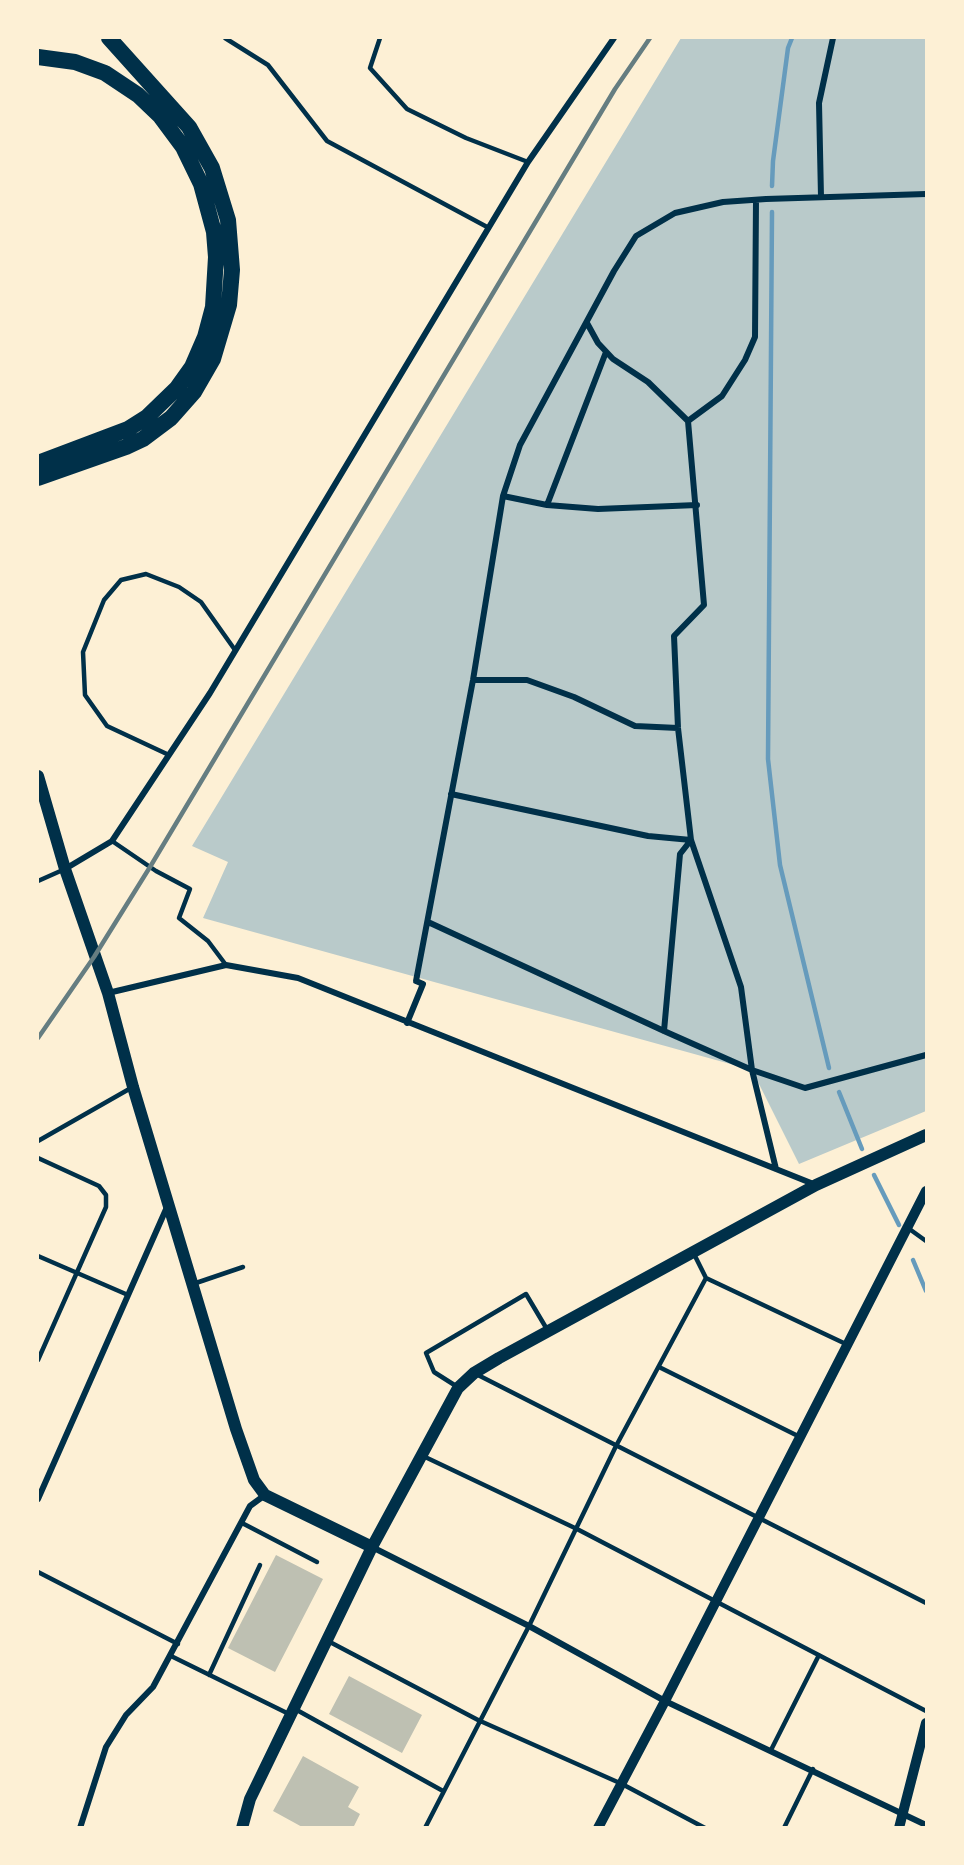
<!DOCTYPE html>
<style>
body{margin:0}
#map{position:relative;width:964px;height:1865px;overflow:hidden;background:#fdf0d5;font-family:"Roboto Condensed",sans-serif}
canvas{display:block}
.frame{position:absolute;inset:0;border:39px solid #fdf0d5;pointer-events:none}
</style>
<div id="map">
<canvas width="964" height="1865"></canvas>
<div class="frame"></div>
</div>
<script>
const ctx = document.querySelector('canvas').getContext('2d');
ctx.lineJoin = 'round';
function fill(path, color) {
  ctx.fillStyle = color;
  ctx.fill(path, 'evenodd');
}
function shape(rows) {
  const path = new Path2D();
  for (const r of rows) {
    path.moveTo(r[0], r[1]);
    for (let i = 2; i < r.length; i += 2) path.lineTo(r[i], r[i + 1]);
  }
  return path;
}
function stroke(path, color, width, dash) {
  ctx.strokeStyle = color;
  ctx.lineWidth = width;
  ctx.lineCap = dash ? 'butt' : 'round';
  ctx.setLineDash(dash || []);
  ctx.stroke(path);
}
fill(shape([
 [681,38,926,38,926,1111,799,1164,752,1070,203,918,228,862,192,846]
]), '#b9caca');
stroke(shape([
 [772,186,773,161,788,48,792,38],
 [772,212,768,759,780,865,829,1068],
 [839,1092,862,1149],
 [874,1175,899,1225],
 [913,1260,926,1291]
]), '#669bbc', 4.5);
fill(shape([
 [276,1555,323,1579,275,1672,228,1648],
 [349,1676,422,1715,402,1753,329,1714],
 [303,1756,359,1787,348,1807,360,1814,353,1828,304,1828,273,1811]
]), '#bec0b2');
stroke(shape([
 [225,38,268,65,327,141,489,228],
 [380,38,370,68,407,109,466,138,528,162],
 [169,755,107,726,85,695,83,652,104,600,121,580,146,574,179,587,201,602,235,650],
 [112,841,156,871,190,889,179,918,208,941,226,965],
 [38,881,65,869],
 [38,1141,131,1088],
 [38,1158,99,1186,106,1195,106,1207,38,1360],
 [908,1228,926,1241],
 [693,1252,706,1278,848,1345],
 [38,1256,128,1295],
 [193,1284,243,1267],
 [659,1367,798,1436],
 [476,1374,926,1603],
 [456,1386,434,1372,426,1353,526,1294,548,1331],
 [423,1456,577,1529,926,1711],
 [242,1523,317,1562],
 [38,1572,178,1644],
 [328,1641,478,1720,622,1784,705,1828],
 [171,1656,289,1714],
 [209,1675,260,1565],
 [295,1709,443,1791],
 [771,1750,819,1655],
 [425,1828,529,1626,616,1446,706,1278],
 [784,1828,813,1769]
]), '#003049', 4.5);
stroke(shape([
 [821,197,819,103,833,38],
 [587,323,598,343,613,359,648,382,688,421],
 [688,421,704,605,674,636,678,728,691,840,741,987,752,1070,776,1169],
 [688,421,722,396,745,360,755,337,756,200],
 [503,496,547,505,598,509,697,505],
 [547,505,606,352],
 [473,680,527,680,574,697,635,726,678,728],
 [451,794,648,836,691,840],
 [65,869,112,841,210,693,528,162,614,38],
 [428,922,664,1031,752,1070,805,1088,926,1055],
 [108,993,226,965,298,978,816,1185],
 [407,1023,423,984,416,981,473,680,503,496,520,445,614,271,636,236,675,213,723,202,766,199,926,194],
 [664,1031,680,854,691,840],
 [38,1499,167,1207],
 [372,1547,529,1626,665,1701,926,1825],
 [80,1828,106,1747,126,1715,153,1687,250,1506,265,1495]
]), '#003049', 6);
stroke(shape([
 [598,1828,665,1701,926,1191],
 [899,1828,926,1723]
]), '#003049', 10);
stroke(shape([
 [38,776,65,869,108,993,133,1087,236,1429,254,1480,265,1495,372,1547],
 [242,1828,250,1799,372,1547,458,1388,474,1373,499,1358,816,1185,926,1135]
]), '#003049', 12);
stroke(shape([
 [38,57,75,62,105,73,138,95,160,116,183,147,201,184,214,232,216,257,213,307,205,337,192,367,177,388,147,417,128,429,38,463],
 [38,478,126,447,143,439,171,418,194,392,213,359,229,305,232,270,228,220,212,168,189,127,109,38]
]), '#003049', 16);
stroke(shape([
 [38,1038,94,957,150,867,615,89,650,38]
]), '#657d81', 4.5);
</script>
